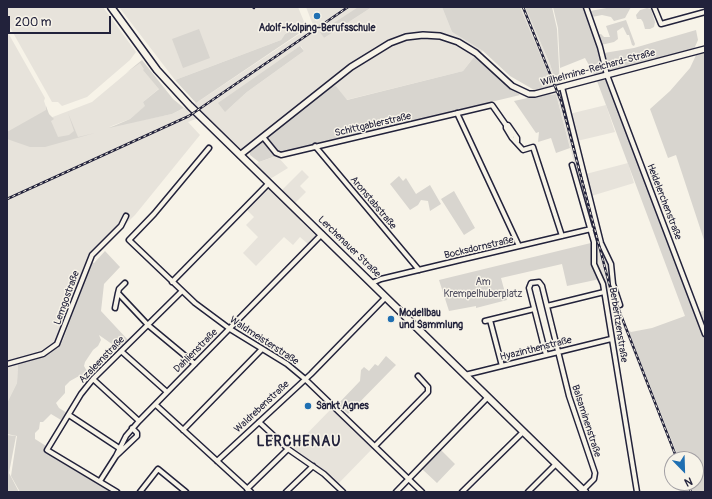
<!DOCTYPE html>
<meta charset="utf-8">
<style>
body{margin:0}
#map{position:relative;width:712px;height:499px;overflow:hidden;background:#f7f3e8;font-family:Pangolin,sans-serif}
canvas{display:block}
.frame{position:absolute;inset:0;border:8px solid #22223b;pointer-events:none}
.north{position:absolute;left:664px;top:451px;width:40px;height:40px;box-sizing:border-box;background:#f7f3e8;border:1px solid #a29fa3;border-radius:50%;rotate:157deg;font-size:11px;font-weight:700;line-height:16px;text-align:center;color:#22223b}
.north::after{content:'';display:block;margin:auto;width:14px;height:18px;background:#1f6fb2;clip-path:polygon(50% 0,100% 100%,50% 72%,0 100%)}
.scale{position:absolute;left:8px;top:16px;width:103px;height:18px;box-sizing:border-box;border:2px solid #22223b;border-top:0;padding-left:5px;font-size:12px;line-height:14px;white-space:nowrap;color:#22223b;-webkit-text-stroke:3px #f7f3e8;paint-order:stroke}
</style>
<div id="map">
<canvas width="712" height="499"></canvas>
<div class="frame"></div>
<div class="north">N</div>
<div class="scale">200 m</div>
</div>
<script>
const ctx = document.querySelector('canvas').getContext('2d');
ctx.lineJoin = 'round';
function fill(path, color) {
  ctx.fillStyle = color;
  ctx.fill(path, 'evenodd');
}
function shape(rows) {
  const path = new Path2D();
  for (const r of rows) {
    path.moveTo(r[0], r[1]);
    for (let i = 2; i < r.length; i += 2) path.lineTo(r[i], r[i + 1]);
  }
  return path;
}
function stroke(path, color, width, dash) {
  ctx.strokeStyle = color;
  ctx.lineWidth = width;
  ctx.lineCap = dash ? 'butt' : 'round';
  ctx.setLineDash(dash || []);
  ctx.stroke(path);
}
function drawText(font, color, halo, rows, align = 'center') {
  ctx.font = font + ' Pangolin,sans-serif';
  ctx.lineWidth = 3;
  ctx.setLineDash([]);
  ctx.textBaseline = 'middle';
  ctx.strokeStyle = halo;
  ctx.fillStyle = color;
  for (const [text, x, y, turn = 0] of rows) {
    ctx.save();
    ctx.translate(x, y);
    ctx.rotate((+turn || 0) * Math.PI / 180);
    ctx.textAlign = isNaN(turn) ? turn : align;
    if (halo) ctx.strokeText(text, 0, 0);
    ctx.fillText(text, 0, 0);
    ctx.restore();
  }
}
fill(shape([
 [7,7,103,7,136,52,130,60,87,97,62,106,58,102,52,102,7,22],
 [119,7,298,7,305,24,285,34,281,40,175,80],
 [306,7,358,7,321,32,324,38,372,7,442,7,452,32,483,51,474,57,463,71,346,100,336,86,268,136,250,152,241,155,201,117,188,122,200,135,135,215,98,251,89,269,63,340,59,346,43,356,18,364,17,383,7,403,7,31,45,98,44,101,50,118,92,102,141,61,161,87,143,102,146,106,130,119,109,127,172,114,199,101,313,25],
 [301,46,304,51,247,92,225,112,269,69],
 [520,7,525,7,550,64,557,86,560,86,582,175,628,163,634,183,588,197,610,265,612,285,621,312,679,459,676,459,611,296,603,278,600,279,596,273,595,242,556,94,550,95,554,87],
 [606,105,615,132,577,141,569,114],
 [277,156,288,168,270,179,281,191,302,170,309,177,300,186,306,192,294,204,305,216,300,221,317,237,309,245,300,237,293,245,284,237,256,266,243,253,258,237,246,225,254,217,245,208,269,183,253,167,259,162],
 [332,408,373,448,338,484,325,471,293,448]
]), '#e7e3db');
fill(shape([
 [358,7,372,7,324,38,320,32],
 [442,7,520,7,554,87,536,91,510,76,483,51,452,32],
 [525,7,552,7,557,29,560,86,557,87,550,64],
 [553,7,584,7,597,44,604,74,595,76,585,58,560,68,558,28],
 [612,7,631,7,625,18,614,21,611,17,602,15,592,17,590,11],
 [647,8,651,9,655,22,654,27,650,29,645,29,643,22,641,19,637,19,636,15,640,10],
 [626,20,635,44,634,46,632,45,629,35,627,35,623,27,617,31,618,39,614,42,601,45,598,35,601,34,604,37,610,37,606,26],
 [305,25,307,28,196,103,175,80,281,40,285,34],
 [199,29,210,58,183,68,172,39],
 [696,30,698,40,694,49,662,58,655,58,608,72,604,53,634,48],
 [300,46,304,51,247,92,225,112,218,103],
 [705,51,705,243,676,155,668,158,650,109,670,91,690,68,697,53],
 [474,57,520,95,296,149,259,162,250,155,250,152,268,136,330,87,336,86,347,100,463,71],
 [142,60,173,99,184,108,172,114,109,128,130,119,145,106,143,102,159,89,143,70,144,69,140,63,126,73],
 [602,79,609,82,697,313,705,310,705,329,703,330,705,337,705,492,692,492,688,483,696,483,696,459,679,459,628,330,631,332,652,328,685,316,597,81],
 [550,93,551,95,556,94,570,148,556,153,551,138,538,142,539,132,536,133,514,101],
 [46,106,49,114,54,119,51,121,58,137,69,135,74,131,68,113,78,137,95,133,45,147,30,147,7,139,7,132,46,110],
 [399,176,403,181,406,178,416,194,430,185,441,204,430,211,428,201,421,200,418,205,410,210,390,184],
 [454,191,475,228,464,235,441,199],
 [595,242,593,258,600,279,567,286,562,264,501,278,507,300,476,308,476,306,449,311,439,280],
 [105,251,120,267,104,284,101,311,128,340,119,349,99,335,101,340,98,346,93,350,85,362,84,366,88,373,83,377,79,376,70,381,65,386,65,393,56,403,59,408,67,413,61,420,51,414,43,422,40,422,39,429,35,433,35,439,46,446,43,451,115,492,20,492,11,476,17,436,7,434,7,403,17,383,18,364,43,356,59,346,63,340,89,269,92,262,94,263],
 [386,356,396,365,348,414,338,404,360,381,361,370,364,367,369,371,375,364,378,366],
 [7,435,16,436,9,473,19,492,7,492],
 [441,450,455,464,437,483,422,469]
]), '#d8d5cf');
const minor = shape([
 [586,7,600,47,607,75,705,334],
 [654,7,661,24,705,12],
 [562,87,601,243,611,264,613,284,620,305],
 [457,113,519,246],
 [506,125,506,128,512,138,523,150,533,147,562,236],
 [263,137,276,153,281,155,492,105,506,125,508,125,517,138,517,142],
 [315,146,419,270],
 [209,148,154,214,129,240,195,303,230,329,287,364,305,379,422,492],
 [572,165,594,242,594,264,603,284,637,492],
 [172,282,269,183],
 [372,283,381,279,460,260,591,229],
 [118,293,119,289,125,283],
 [547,306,604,292],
 [115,308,118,293,148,325,195,364],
 [490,320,502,366],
 [485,321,534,309],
 [121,351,167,392],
 [546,355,529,288,531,283,539,282,542,286,569,396,595,473,594,479,583,490],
 [7,364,43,354,57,344,92,255,121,226,126,216],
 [465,375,611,339],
 [93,379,139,421],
 [156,405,251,492],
 [69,415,119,448],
 [259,422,288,449,324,474,343,492],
 [183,430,262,349],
 [375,446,428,392,428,387,418,376],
 [116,456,126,436,139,421,322,234],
 [217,461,311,374,386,297],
 [100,481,116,456,137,436,137,433,132,428],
 [247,489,288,449],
 [117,492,47,450,81,394,93,379,182,291],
 [140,492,158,469,186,492],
 [286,492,313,466],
 [396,492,488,397],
 [462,492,523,432],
 [528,492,556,464]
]);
const tertiary = shape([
 [240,155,351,67,390,43,406,37,423,35,440,36,458,42,476,53,512,86,529,94,535,94,705,49]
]);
const secondary = shape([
 [111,7,157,70,190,106,585,492]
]);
stroke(minor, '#22223b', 7);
stroke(tertiary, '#22223b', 8);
stroke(secondary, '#22223b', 9);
stroke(minor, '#f7f3e8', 4);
stroke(tertiary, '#f7f3e8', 5);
stroke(secondary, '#f7f3e8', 6);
const rail = shape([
 [253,7,254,8],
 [523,7,561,101,610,287,677,459],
 [7,199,189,116,348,7],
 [687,483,691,492]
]);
stroke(rail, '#22223b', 2.5);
stroke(rail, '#f7f3e8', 1, [3]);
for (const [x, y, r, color] of [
 [317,16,4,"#1f6fb2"],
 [391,319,4,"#1f6fb2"],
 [308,406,4,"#1f6fb2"]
]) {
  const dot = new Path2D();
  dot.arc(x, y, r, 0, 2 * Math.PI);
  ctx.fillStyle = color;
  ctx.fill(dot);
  stroke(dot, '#f7f3e8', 1.5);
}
drawText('bold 10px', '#22223b', '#f7f3e8', [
 ["Adolf-Kolping-Berufsschule",317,28,"center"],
 ["Modellbau",399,313],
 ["und Sammlung",399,325],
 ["Sankt Agnes",316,406]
], 'left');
drawText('10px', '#22223b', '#f7f3e8', [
 ["Wilhelmine-Reichard-Straße",598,68,-15],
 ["Schittgablerstraße",373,125,-13],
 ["Heidelerchenstraße",664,202,69],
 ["Aronstabstraße",373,203,50],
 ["Lerchenauer Straße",349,247,44],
 ["Bocksdornstraße",479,248,-13],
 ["Lemgostraße",67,298,-70],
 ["Berberitzenstraße",618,325,81],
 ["Waldmeisterstraße",264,341,33],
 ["Hyazinthenstraße",536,349,-14],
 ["Dahlienstraße",196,351,-45],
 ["Azaleenstraße",102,360,-46],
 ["Waldrebenstraße",262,407,-43],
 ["Balsaminenstraße",586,421,72]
]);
drawText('10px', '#504f60', '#f7f3e8', [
 ["Am",483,282],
 ["Krempelhuberplatz",483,294]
]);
ctx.letterSpacing = '1px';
drawText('bold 14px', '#22223b', '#f7f3e8', [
 ["LERCHENAU",299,442]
]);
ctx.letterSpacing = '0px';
</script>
